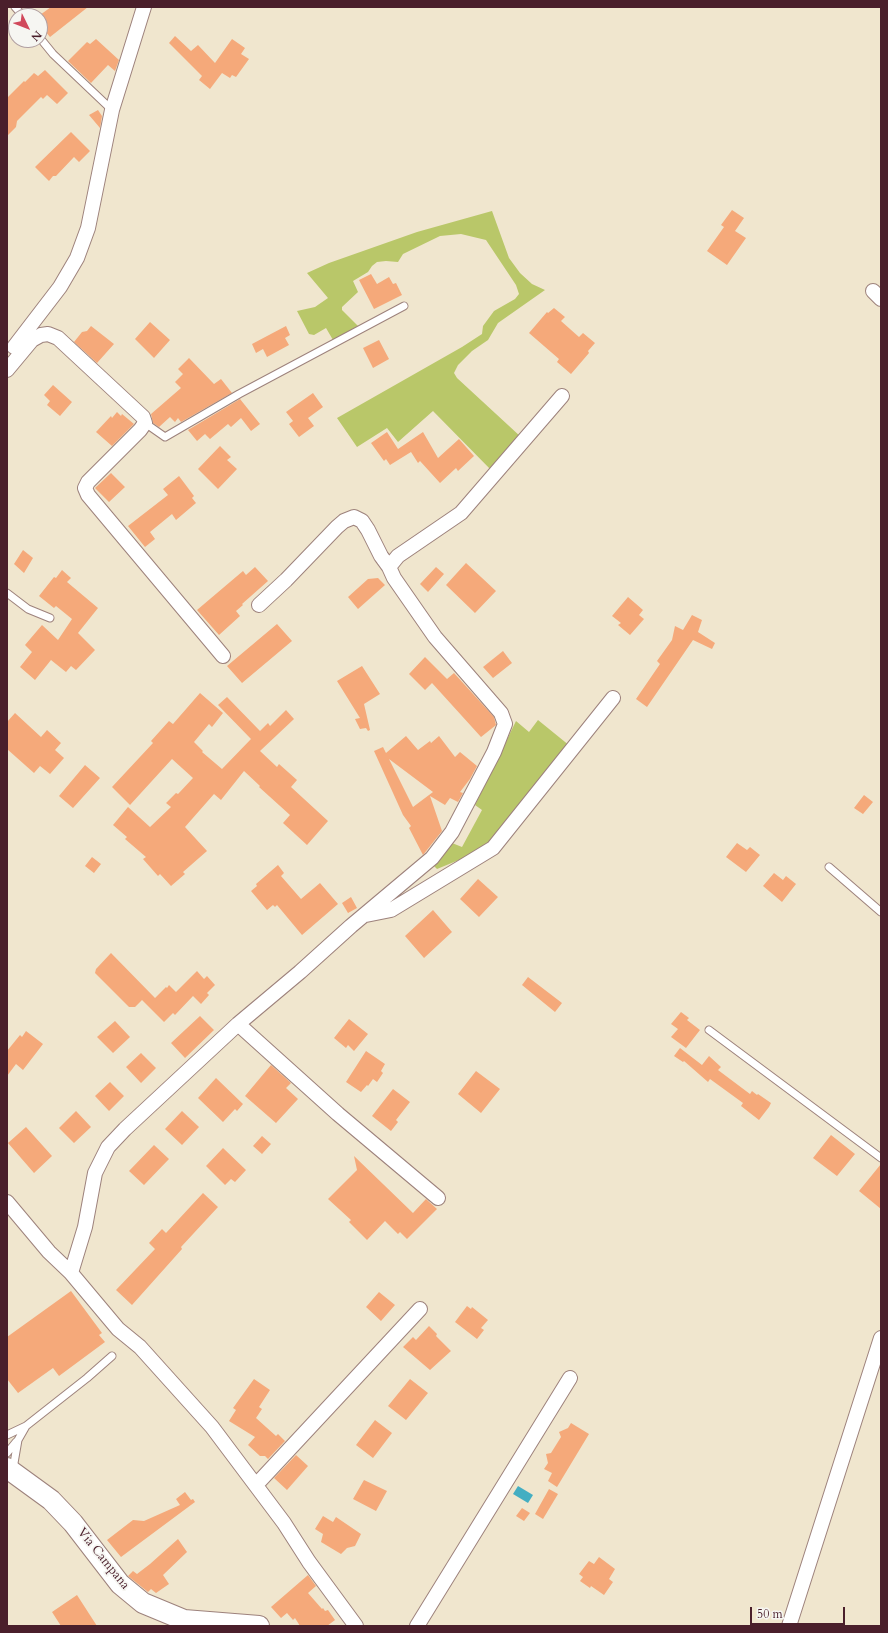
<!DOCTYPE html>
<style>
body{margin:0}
#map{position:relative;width:888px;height:1633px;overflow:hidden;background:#f0e6ce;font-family:Cardo,serif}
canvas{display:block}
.frame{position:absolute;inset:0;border:8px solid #4a1f2b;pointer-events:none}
.north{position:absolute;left:8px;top:8px;width:40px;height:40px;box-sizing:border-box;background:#f6f6f2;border:1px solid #b1a0a2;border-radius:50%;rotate:133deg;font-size:11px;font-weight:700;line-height:16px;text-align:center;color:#4a1f2b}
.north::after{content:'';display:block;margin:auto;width:14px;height:18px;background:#d1495b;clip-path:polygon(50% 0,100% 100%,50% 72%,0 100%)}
.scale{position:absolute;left:750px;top:1607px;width:95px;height:18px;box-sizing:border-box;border:2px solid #4a1f2b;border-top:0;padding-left:5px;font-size:12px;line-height:14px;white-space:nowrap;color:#4a1f2b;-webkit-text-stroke:3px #f6f6f2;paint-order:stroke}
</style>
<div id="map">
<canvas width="888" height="1633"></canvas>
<div class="frame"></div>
<div class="north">N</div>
<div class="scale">50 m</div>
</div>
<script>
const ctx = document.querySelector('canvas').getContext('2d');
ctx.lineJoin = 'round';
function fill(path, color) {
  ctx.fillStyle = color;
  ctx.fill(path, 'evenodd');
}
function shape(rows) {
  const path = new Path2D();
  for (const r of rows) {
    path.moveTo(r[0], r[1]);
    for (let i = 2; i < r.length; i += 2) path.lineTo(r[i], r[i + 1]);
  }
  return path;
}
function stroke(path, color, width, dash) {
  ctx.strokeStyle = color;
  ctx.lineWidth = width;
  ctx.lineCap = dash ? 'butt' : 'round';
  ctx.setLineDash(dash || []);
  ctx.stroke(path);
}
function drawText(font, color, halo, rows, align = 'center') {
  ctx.font = font + ' Cardo,serif';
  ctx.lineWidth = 3.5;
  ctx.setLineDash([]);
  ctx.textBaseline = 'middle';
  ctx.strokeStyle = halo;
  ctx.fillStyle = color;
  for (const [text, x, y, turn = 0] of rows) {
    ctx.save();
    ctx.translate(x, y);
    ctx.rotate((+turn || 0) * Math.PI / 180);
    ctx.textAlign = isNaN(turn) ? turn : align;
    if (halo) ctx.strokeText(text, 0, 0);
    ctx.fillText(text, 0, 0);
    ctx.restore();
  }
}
fill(shape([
 [492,211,509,258,520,273,532,284,545,290,498,323,488,340,472,351,458,365,454,373,457,378,521,437,493,472,433,411,398,442,387,428,357,447,337,418,462,347,482,334,483,326,494,311,515,299,519,294,516,285,486,240,461,234,440,236,403,254,398,262,386,261,377,262,372,266,368,272,353,281,358,292,342,307,342,310,358,326,333,340,326,328,314,335,309,334,297,311,315,307,328,298,307,273,329,263,417,232],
 [538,720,570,746,486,846,476,853,437,869,433,865,452,843,462,847,482,810,475,805,516,721,529,732]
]), '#b9c769');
fill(shape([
 [518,1486,533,1495,528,1503,513,1494]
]), '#44aec2');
fill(shape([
 [51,7,88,7,50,37,40,25,40,15],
 [175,36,191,51,198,45,215,63,232,39,245,48,241,54,249,59,236,77,232,75,230,78,222,73,210,89,199,80,202,76,169,43],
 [96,39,119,60,115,71,108,65,91,83,68,61,87,42,90,44],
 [45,70,68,93,57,104,47,95,43,99,41,97,17,121,16,127,7,136,7,98,24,81,25,82,34,73,38,76],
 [98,110,102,116,100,128,89,115],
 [71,132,90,151,79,162,74,157,56,176,53,176,49,181,35,167],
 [732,210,744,218,735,231,746,238,727,265,707,251,724,227,721,225],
 [371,274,377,284,389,277,393,284,396,283,402,295,374,309,359,280],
 [554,308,565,317,561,321,579,337,583,333,595,343,588,351,589,353,571,374,557,362,559,359,529,333,547,312,548,313],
 [150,322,170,340,154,358,135,339],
 [91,326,114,344,97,363,74,342,82,332,87,331],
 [286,326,290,335,285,338,289,345,267,357,263,349,256,353,252,344],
 [379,340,389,359,373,368,363,348],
 [189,358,214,384,221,379,232,393,181,422,178,418,175,422,170,417,159,427,153,423,151,414,181,388,175,382,183,374,178,369],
 [53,385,72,402,60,416,47,405,50,401,44,395],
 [313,393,323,407,308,418,314,426,299,437,289,424,293,421,286,412],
 [240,399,260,424,251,431,241,418,231,427,228,424,210,439,205,434,197,441,188,430],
 [117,412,121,416,122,414,134,424,112,446,96,432,111,416,112,418],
 [387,432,398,449,423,432,438,458,459,439,474,456,458,471,456,468,440,483,420,461,418,463,411,452,390,465,386,459,384,461,371,443],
 [220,446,231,457,227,460,237,469,218,489,198,469],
 [111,473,125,487,109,502,95,488],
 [179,476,194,496,192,498,196,503,176,520,172,514,150,532,155,539,145,547,128,526,168,495,163,489],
 [23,550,33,558,24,573,14,564],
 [466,563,496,591,475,613,446,585],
 [255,567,268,581,242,604,243,605,236,611,240,616,219,635,197,610,243,571,246,575],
 [436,567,444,574,428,592,420,584],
 [62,570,71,578,67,582,98,608,78,633,95,650,76,670,71,666,66,672,51,660,35,680,20,667,32,652,25,645,42,625,58,640,72,619,56,606,54,608,39,596,54,577,56,578],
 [378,578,385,585,358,609,348,597,368,579],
 [628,597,643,610,639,615,644,619,630,635,618,625,621,623,612,616],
 [692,615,702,620,698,632,715,643,712,649,693,640,647,707,636,699,660,664,657,661,672,640,675,626,683,630],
 [277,624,292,641,242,683,227,666],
 [503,651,512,663,493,678,483,667],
 [425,657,447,679,454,673,494,717,496,725,481,737,432,683,425,690,409,674],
 [362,666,380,694,364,704,370,730,368,731,366,728,360,729,355,719,360,718,337,681],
 [200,693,223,713,212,727,209,724,194,742,203,751,202,752,222,769,251,739,218,705,227,697,260,731,268,723,270,726,286,710,294,719,260,751,277,767,279,764,297,780,291,787,328,821,307,845,283,823,290,815,259,787,260,786,244,771,221,800,214,794,185,827,207,851,183,872,185,874,171,886,160,874,158,876,143,859,146,857,125,839,127,837,113,825,128,807,150,827,171,807,166,803,176,793,178,794,193,778,172,759,130,805,112,787,153,743,151,741,169,721,173,724],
 [15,713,41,737,47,730,61,743,55,750,64,758,50,774,40,766,34,773,7,749,7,722],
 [406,736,418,750,430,741,431,743,439,736,455,757,460,752,477,766,470,779,460,792,463,793,458,802,450,798,445,805,430,796,442,831,423,855,409,828,411,826,403,815,374,751,383,747,386,753],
 [389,759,433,792,413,807],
 [85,765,100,778,73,808,59,796],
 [864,795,873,802,863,814,854,808],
 [737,843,747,850,750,847,760,855,746,872,726,857],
 [92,857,101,864,94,873,85,866],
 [278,865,284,873,281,876,301,899,320,883,338,904,302,935,277,905,275,907,273,905,267,910,251,891,257,886,256,884],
 [774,873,783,880,786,876,796,884,782,902,763,886],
 [478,879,498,897,479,917,460,899],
 [351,897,357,908,348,913,342,903],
 [433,910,452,932,424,958,405,936],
 [111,953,155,998,166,987,167,988,169,985,176,992,197,971,204,979,207,976,215,985,207,993,209,995,201,1004,193,996,175,1015,173,1013,164,1022,142,1000,135,1007,129,1007,95,973,96,969],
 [528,977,562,1003,555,1012,522,985],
 [681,1012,689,1018,687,1020,700,1030,686,1048,671,1037,678,1029,671,1024],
 [200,1016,214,1030,185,1058,171,1043],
 [349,1019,368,1034,354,1051,348,1045,346,1048,334,1038],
 [115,1021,130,1037,113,1053,97,1037],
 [26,1031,43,1044,23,1070,16,1064,7,1076,7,1051,20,1035,22,1037],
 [680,1048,702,1065,709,1056,721,1067,718,1070,750,1094,752,1091,757,1095,758,1094,771,1103,769,1107,759,1120,741,1106,743,1103,710,1079,708,1082,684,1061,683,1062,674,1056],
 [366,1051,385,1064,381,1071,383,1073,377,1082,373,1079,368,1086,367,1085,361,1092,346,1082],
 [141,1053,156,1068,141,1083,126,1067],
 [271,1065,291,1083,286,1088,298,1099,276,1123,245,1096],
 [476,1071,500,1089,481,1113,458,1094],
 [216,1078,243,1104,237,1111,235,1109,223,1122,198,1098],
 [110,1082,124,1096,109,1111,95,1096],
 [393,1089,410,1102,396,1120,398,1122,391,1131,372,1116],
 [76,1111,91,1127,74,1143,59,1128],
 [182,1111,199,1127,182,1145,165,1129],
 [26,1127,52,1156,34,1173,8,1143],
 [831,1135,855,1154,837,1176,813,1158],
 [262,1136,271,1144,262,1154,253,1146],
 [154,1145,169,1159,144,1185,129,1171],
 [223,1148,246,1170,235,1182,231,1179,225,1185,206,1166],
 [354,1156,413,1213,426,1199,437,1209,407,1239,400,1232,398,1234,385,1221,367,1240,349,1222,351,1220,328,1199,357,1170],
 [881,1164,881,1209,859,1191],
 [203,1193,218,1207,181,1247,182,1249,132,1305,116,1290,155,1249,149,1243,162,1229,166,1233],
 [71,1291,102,1333,99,1335,105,1342,59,1376,53,1368,18,1393,7,1379,7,1337],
 [379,1292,395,1305,381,1321,366,1307],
 [467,1306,471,1309,472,1307,488,1320,481,1328,484,1330,477,1339,455,1322],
 [429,1326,437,1334,436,1336,451,1351,430,1370,403,1347,413,1337,416,1340],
 [254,1379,270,1390,259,1407,262,1409,256,1418,276,1436,278,1434,285,1441,268,1459,265,1456,260,1456,248,1445,255,1437,229,1421,236,1410,233,1408],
 [410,1379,428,1393,406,1420,388,1406],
 [375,1420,392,1433,373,1458,356,1445],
 [571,1423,589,1434,557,1487,548,1481,552,1473,544,1469,548,1463,546,1454,551,1453,561,1437,559,1432,568,1428],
 [296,1455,308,1466,287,1490,274,1478],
 [364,1480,387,1491,376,1511,353,1499],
 [549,1489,558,1494,543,1519,535,1514],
 [185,1492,191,1500,193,1499,195,1502,121,1557,107,1540,133,1520,144,1521,180,1505,176,1499],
 [522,1508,530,1513,524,1521,516,1516],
 [323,1516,333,1522,336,1517,361,1534,355,1546,347,1548,341,1554,321,1542,323,1534,315,1529],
 [178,1539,187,1552,163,1575,169,1584,156,1593,151,1589,148,1592,128,1576,133,1571,137,1574,150,1564],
 [599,1557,615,1569,609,1579,613,1582,604,1595,591,1586,590,1588,580,1581,583,1577,579,1574,589,1561,594,1564],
 [308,1575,316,1586,308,1593,322,1609,323,1608,325,1611,328,1610,335,1620,327,1626,300,1626,295,1618,293,1620,287,1613,281,1618,271,1607],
 [77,1595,97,1626,61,1626,52,1612]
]), '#f5a97a');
const service = shape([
 [15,7,23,16],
 [40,38,53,54,112,110],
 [145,423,165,437,239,394,404,306],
 [7,593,28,609,50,618],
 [829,867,881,912],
 [709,1030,881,1158],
 [7,1435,26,1426,87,1378,112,1356],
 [7,1453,16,1442],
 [13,1469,18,1440,26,1426]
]);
const minor = shape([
 [873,291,881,299],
 [14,347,60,287,77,258,88,228,112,110,144,7],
 [7,370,32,340,41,335,48,334,58,338,143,417,145,423,140,430,88,482,85,488,88,495,223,656],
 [389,567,398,556,461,513,562,396],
 [366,915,391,910,493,848,613,698],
 [238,1024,338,1114,438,1198],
 [7,1202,49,1252,71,1273,118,1329,140,1347,212,1427,284,1523,309,1562,356,1626],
 [71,1273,85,1227,95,1173,108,1147,125,1129,238,1024,300,972,351,926,432,858,452,832,494,752,505,724,501,713,435,637,394,578,389,567,381,556,368,530,362,521,354,517,344,521,337,527,286,580,259,605],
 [256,1485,420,1309],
 [417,1626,570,1378],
 [789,1626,881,1338]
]);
const secondary = shape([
 [7,1468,51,1500,73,1523,120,1584,143,1603,184,1620,259,1626]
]);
stroke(service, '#9d827c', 9);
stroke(minor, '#9d827c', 16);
stroke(secondary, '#9d827c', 22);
stroke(service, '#fff', 7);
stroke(minor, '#fff', 14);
stroke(secondary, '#fff', 20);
drawText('13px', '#4a1f2b', '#f6f6f2', [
 ["Via Campana",103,1559,51]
]);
</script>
